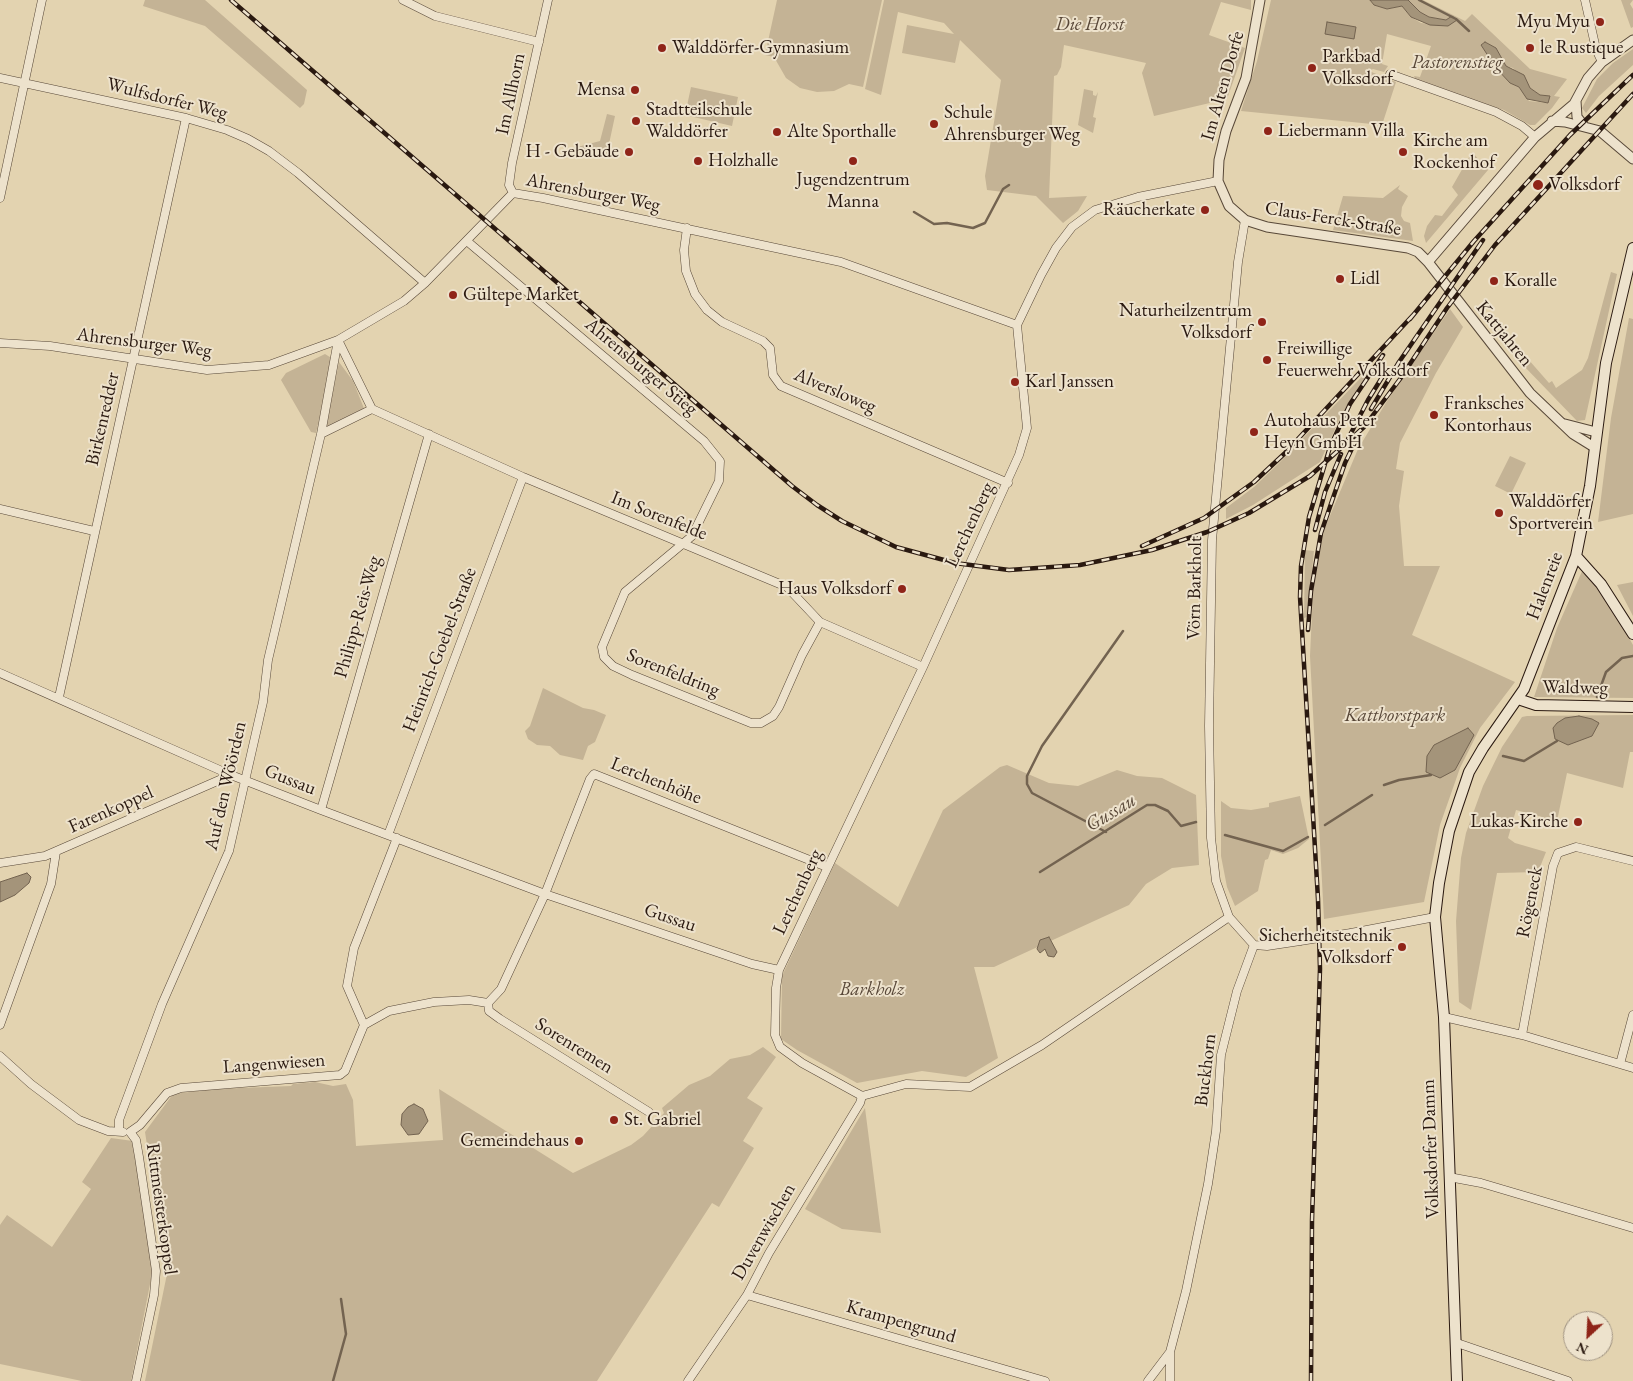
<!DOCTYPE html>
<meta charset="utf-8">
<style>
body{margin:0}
#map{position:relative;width:1633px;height:1381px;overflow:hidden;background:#e3d3b0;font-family:"EB Garamond",serif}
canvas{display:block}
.north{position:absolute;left:1563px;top:1311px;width:50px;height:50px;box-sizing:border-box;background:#ede2cc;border:1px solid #9f9281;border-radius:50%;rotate:205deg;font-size:14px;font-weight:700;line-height:20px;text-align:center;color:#2a1910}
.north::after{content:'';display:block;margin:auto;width:18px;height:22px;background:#8f2418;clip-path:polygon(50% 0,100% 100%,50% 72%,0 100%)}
</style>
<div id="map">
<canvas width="1633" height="1381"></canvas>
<div class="north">N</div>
</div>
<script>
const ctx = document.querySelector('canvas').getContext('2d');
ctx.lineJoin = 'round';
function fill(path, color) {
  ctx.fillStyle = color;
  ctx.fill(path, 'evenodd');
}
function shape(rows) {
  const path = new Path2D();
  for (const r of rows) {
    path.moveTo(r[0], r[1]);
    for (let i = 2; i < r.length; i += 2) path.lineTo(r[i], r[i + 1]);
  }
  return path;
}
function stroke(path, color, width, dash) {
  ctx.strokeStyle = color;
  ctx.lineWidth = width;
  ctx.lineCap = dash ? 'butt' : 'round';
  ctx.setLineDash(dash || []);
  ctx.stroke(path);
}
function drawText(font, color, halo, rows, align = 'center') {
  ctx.font = font + ' "EB Garamond",serif';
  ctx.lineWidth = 4;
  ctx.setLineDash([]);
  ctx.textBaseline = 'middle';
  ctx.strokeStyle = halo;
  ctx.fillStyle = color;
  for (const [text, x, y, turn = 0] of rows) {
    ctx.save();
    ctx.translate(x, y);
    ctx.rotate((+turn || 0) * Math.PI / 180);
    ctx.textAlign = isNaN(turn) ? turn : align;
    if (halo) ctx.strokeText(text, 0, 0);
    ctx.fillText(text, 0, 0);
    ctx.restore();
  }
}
fill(shape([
 [145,0,205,0,307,90,304,104,300,108,205,26,143,6],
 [777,0,882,0,863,87,849,84,834,91,817,92,800,88,786,78,774,57,765,55],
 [884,0,1251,0,1251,10,1221,2,1209,35,1245,48,1227,99,1154,116,1142,73,1146,63,1064,45,1061,67,1057,75,1054,76,1049,198,1087,196,1078,211,1063,223,1036,196,987,190,985,176,1001,80,960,40,955,63,902,53,907,25,954,34,944,23,898,12,881,95,865,89],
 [1271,0,1370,0,1374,5,1387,9,1402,6,1411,17,1421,23,1448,26,1452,17,1446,20,1429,17,1420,12,1408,0,1423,0,1465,21,1472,14,1530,69,1567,79,1554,96,1560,97,1552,108,1535,125,1530,125,1504,110,1456,95,1415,79,1414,76,1420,77,1431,46,1387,34,1382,64,1388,66,1384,72,1373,69,1369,71,1396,82,1382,125,1241,111,1257,61],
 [1485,42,1494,47,1506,66,1513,68,1530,88,1540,95,1550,96,1548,103,1529,101,1519,87,1510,83,1496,68,1481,45],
 [1621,0,1633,0,1630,4,1633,9,1633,27,1631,28],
 [1633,49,1633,65,1599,96,1586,113,1582,108,1597,79,1613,63],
 [691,87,738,97,732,126,685,115],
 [1084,89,1093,91,1093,95,1096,96,1098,92,1093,117,1096,118,1093,133,1078,125],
 [607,114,615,116,606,158,566,150,600,141],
 [1472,152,1488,170,1426,243,1424,236,1427,226,1435,215,1442,216,1458,195,1452,187],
 [1400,185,1398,189,1408,196,1402,207,1401,216,1404,221,1410,223,1413,241,1333,230,1343,196,1383,198],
 [1611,272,1617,274,1585,420,1577,421,1522,364,1528,359,1549,383,1552,381,1556,388,1582,370,1588,358],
 [1450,309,1463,327,1436,373,1400,443,1396,469,1404,471,1399,506,1404,566,1440,566,1412,635,1515,682,1480,728,1460,768,1440,825,1424,902,1324,919,1310,656,1313,591,1324,530,1358,449,1387,401],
 [1629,318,1633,319,1633,514,1598,522,1611,418],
 [325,354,333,359,316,433,311,432,281,380,286,373],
 [1377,361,1341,416,1320,462,1253,505,1226,519,1226,508,1254,487,1278,464],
 [339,362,353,381,365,411,324,434],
 [1510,456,1526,463,1511,494,1495,486],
 [1305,550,1314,551,1307,617,1304,618],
 [1583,569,1604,594,1633,645,1633,698,1534,697,1557,628],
 [1633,582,1633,616,1617,585],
 [543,688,583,708,594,710,606,715,595,742,588,746,583,760,560,755,550,746,537,745,528,739,525,731,530,726],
 [1633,715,1633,752,1630,752,1623,788,1567,773,1557,821,1516,810,1508,838,1515,843,1546,852,1538,872,1497,873,1471,1010,1459,1002,1456,921,1461,858,1466,833,1483,786,1502,747,1522,717,1527,716],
 [1007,765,1049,783,1078,786,1117,770,1137,776,1162,778,1196,795,1199,865,1172,868,1146,884,1129,905,994,967,974,967,998,1058,966,1077,922,1071,857,1083,797,1050,781,1039,782,976,835,863,898,907,943,810,1000,767],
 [1300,796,1309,839,1298,848,1283,854,1271,850,1268,859,1265,860,1258,891,1235,906,1227,887,1221,856,1221,801,1231,808,1251,810,1269,807,1269,803],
 [763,1047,776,1057,747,1098,763,1108,743,1141,754,1148,719,1207,712,1203,597,1381,145,1381,167,1274,145,1132,173,1094,214,1089,291,1086,293,1084,315,1082,333,1086,346,1084,353,1100,356,1146,443,1140,439,1089,573,1173,631,1145,643,1136,664,1113,662,1108,689,1085,710,1076,730,1059,750,1055],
 [865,1108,881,1233,842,1229,805,1209],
 [111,1138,133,1141,147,1219,152,1274,131,1381,82,1381,0,1364,0,1225,7,1215,52,1247,91,1189,82,1182]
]), '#c4b395');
const water = shape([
 [1370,0,1408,0,1420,12,1429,17,1446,20,1452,16,1457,20,1448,26,1430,25,1411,17,1402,6,1387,9,1374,5,1370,0],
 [1327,22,1356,27,1354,39,1325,34,1327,22],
 [1485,42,1496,48,1506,66,1524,75,1530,88,1540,95,1550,96,1548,103,1527,99,1519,87,1510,83,1496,68,1481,45,1485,42],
 [1579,716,1592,719,1599,723,1592,736,1568,745,1555,739,1553,728,1557,723,1565,718,1579,716],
 [1468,728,1474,735,1455,770,1440,778,1426,772,1427,756,1434,745,1468,728],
 [27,873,31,877,29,883,15,895,0,902,0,882,27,873],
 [1049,937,1057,952,1054,957,1048,956,1045,949,1040,953,1037,949,1040,940,1049,937],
 [414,1104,423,1109,428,1121,419,1134,408,1135,401,1125,402,1114,408,1107,414,1104]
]);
fill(water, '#a4947a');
stroke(water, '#736350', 1);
stroke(shape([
 [1419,0,1456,19,1469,31],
 [914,212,934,224,947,223,973,228,985,223,1003,189,1009,185],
 [1597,697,1606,672,1622,658,1633,656],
 [1503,756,1524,761,1557,741],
 [1384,785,1399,780,1431,775],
 [1325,825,1372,795],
 [1106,832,1032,793,1027,784,1027,776,1042,746,1123,631],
 [1225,835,1283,851,1308,837],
 [1040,872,1147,805,1155,805,1168,811,1181,826,1196,822],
 [333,1381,346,1334,341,1299]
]), '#736350', 2.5);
const minor = shape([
 [403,0,435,16,539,42],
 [1585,0,1596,49,1602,62],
 [1390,74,1496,112,1522,126,1535,137],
 [0,78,186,118,227,130,248,139,269,151,298,173,425,283],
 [1218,181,1138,197,1095,210,1072,227,1056,248,1041,275,1017,325,1027,428,1019,455,923,667,779,970,776,988,775,1035,780,1047,802,1063,862,1096,906,1084,970,1087,1042,1045,1229,917],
 [513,193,509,185,512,163,548,0],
 [0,198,42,0],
 [1245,220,1238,262,1212,540,1209,726,1211,838,1216,881,1229,917,1254,945],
 [687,228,684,250,686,271,695,294,707,310,722,322,763,341,770,348,773,375,781,386,1008,483],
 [468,242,704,441,720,461,719,481,692,536,625,592,602,647,604,657,613,666,632,675,751,723,761,723,773,716,779,707,802,655,820,622],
 [0,343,50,346,207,370,269,365,338,340,404,301,425,283,513,193,543,198,841,262,1017,325],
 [372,409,523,477,787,587,820,622,923,667],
 [321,434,372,409,338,340],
 [0,509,94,531],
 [0,673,231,775,321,810,545,894,752,964,779,970],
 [59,697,186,118],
 [321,810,429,434],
 [388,835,523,477],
 [0,863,45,856,231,775],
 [1351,933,1435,917],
 [1254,945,1267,946,1300,941],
 [488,1003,501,989,545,894,590,779,594,774,827,867],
 [488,1003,489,1011,500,1019,649,1112],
 [1444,1017,1522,1035,1633,1068],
 [0,1025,51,884,56,852],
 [364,1025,347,986,354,948,397,838],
 [1522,1035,1553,866,1558,853,1576,847,1633,861],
 [0,1056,31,1084,79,1120,108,1131,123,1132],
 [1620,1064,1633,1015],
 [119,1131,119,1120,162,1004,229,851,263,702,268,660,321,434,338,340],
 [130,1132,140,1125,167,1093,181,1088,340,1075,345,1071,364,1025,389,1011,434,1002,469,1000,488,1003],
 [130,1132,136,1140,139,1157,156,1271,154,1295,136,1381],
 [1449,1177,1481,1183,1633,1228],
 [747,1295,1045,1381],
 [1457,1343,1568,1381],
 [688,1381,747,1295,769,1253,860,1103,862,1096],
 [1148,1381,1170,1352],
 [1170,1381,1170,1352,1186,1291,1208,1184,1216,1131,1221,1055,1237,991,1254,945]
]);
const tertiary = shape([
 [1260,0,1246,78,1226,131,1219,160,1218,181,1229,206,1245,220,1267,227,1408,248,1418,252,1428,262,1530,393,1573,434,1594,447],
 [1576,101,1577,117,1584,126],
 [1552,121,1565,122,1600,131,1633,159],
 [1428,262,1535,137,1574,104,1588,78,1602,62,1633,40],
 [1565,424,1596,432]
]);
const secondary = shape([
 [1576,556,1601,584,1633,634],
 [1518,699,1536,705,1633,707],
 [1457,1381,1444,1017,1435,917,1439,883,1449,831,1469,772,1483,748,1524,689,1576,556,1590,486,1606,363,1633,248]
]);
stroke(minor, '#584838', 9);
stroke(tertiary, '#584838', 11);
stroke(secondary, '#2a1910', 12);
stroke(minor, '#ede2cc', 8);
stroke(tertiary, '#ede2cc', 9);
stroke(secondary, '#ede2cc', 10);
const rail = shape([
 [231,0,792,486,817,505,842,521,896,547,955,563,1009,570,1080,565,1152,550,1207,532,1249,513,1310,476,1364,427,1400,379,1447,308,1495,245,1633,94],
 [1410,319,1474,241,1570,135,1633,75],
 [1371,409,1399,362,1483,240],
 [1348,439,1368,400,1386,371],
 [1315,530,1325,492,1341,454],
 [1142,546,1204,518,1254,482,1284,454,1415,313],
 [1308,630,1311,591,1321,533,1345,463,1357,438],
 [1311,1381,1312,1220,1320,969,1318,899,1300,597,1301,566,1309,517,1330,447,1350,404,1383,355]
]);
stroke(rail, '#2a1910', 4.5);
stroke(rail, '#ede2cc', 2.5, [8]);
const minorBridge = shape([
 [1300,941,1351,933]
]);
stroke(minorBridge, '#584838', 9, []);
stroke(minorBridge, '#ede2cc', 8);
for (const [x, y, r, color] of [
 [1600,22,5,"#8f2418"],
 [662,48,5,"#8f2418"],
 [1530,48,5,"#8f2418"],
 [1312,68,5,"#8f2418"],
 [635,90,5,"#8f2418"],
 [636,121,5,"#8f2418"],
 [934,124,5,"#8f2418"],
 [1268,131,5,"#8f2418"],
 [777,132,5,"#8f2418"],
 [629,152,5,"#8f2418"],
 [1403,152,5,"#8f2418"],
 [698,161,5,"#8f2418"],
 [853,161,5,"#8f2418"],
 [1538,185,6,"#8f2418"],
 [1205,210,5,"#8f2418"],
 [1340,279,5,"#8f2418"],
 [1494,281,5,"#8f2418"],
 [453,295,5,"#8f2418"],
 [1262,322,5,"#8f2418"],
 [1267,360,5,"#8f2418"],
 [1015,382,5,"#8f2418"],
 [1434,415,5,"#8f2418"],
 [1254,432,5,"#8f2418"],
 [1499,513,5,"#8f2418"],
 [902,589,5,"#8f2418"],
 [1578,822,5,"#8f2418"],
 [1402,947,5,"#8f2418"],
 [614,1120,5,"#8f2418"],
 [579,1141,5,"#8f2418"]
]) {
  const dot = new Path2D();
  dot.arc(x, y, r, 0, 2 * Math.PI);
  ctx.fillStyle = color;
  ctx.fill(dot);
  stroke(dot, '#ede2cc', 2);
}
drawText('19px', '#2a1910', '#ede2cc', [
 ["Myu Myu",1590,22,"right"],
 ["Walddörfer-Gymnasium",672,48],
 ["le Rustique",1540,48],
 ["Parkbad",1322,57],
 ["Volksdorf",1322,79],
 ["Mensa",625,90,"right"],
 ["Stadtteilschule",646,110],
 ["Walddörfer",646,132],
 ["Schule",944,113],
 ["Ahrensburger Weg",944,135],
 ["Liebermann Villa",1278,131],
 ["Alte Sporthalle",787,132],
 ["Kirche am",1413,141],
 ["Rockenhof",1413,163],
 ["H - Gebäude",619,152,"right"],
 ["Holzhalle",708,161],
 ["Jugendzentrum",853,180,"center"],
 ["Manna",853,202,"center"],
 ["Volksdorf",1549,185],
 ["Räucherkate",1195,210,"right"],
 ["Lidl",1350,279],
 ["Koralle",1504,281],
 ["Gültepe Market",463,295],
 ["Naturheilzentrum",1252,311,"right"],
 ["Volksdorf",1252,333,"right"],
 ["Freiwillige",1277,349],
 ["Feuerwehr Volksdorf",1277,371],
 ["Karl Janssen",1025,382],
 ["Franksches",1444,404],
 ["Kontorhaus",1444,426],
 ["Autohaus Peter",1264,421],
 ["Heyn GmbH",1264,443],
 ["Walddörfer",1509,502],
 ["Sportverein",1509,524],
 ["Haus Volksdorf",892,589,"right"],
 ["Lukas-Kirche",1568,822,"right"],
 ["Sicherheitstechnik",1392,936,"right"],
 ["Volksdorf",1392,958,"right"],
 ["St. Gabriel",624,1120],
 ["Gemeindehaus",569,1141,"right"]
], 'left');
drawText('italic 19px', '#584738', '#ede2cc', [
 ["Die Horst",1090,25],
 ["Pastorenstieg",1457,63],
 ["Katthorstpark",1395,716],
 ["Barkholz",872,990]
]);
drawText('19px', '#2a1910', '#ede2cc', [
 ["Im Alten Dorfe",1223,86,-74],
 ["Im Allhorn",511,94,-78],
 ["Wulfsdorfer Weg",167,99,14],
 ["Ahrensburger Weg",593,193,11],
 ["Claus-Ferck-Straße",1333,219,9],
 ["Kattjahren",1504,334,51],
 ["Ahrensburger Weg",144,343,7],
 ["Ahrensburger Stieg",641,367,40],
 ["Alversloweg",835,391,23],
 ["Birkenredder",103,419,-77],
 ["Im Sorenfelde",659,516,22],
 ["Lerchenberg",970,525,-65],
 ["Halenreie",1545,586,-69],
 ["Vörn Barkholt",1195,588,-89],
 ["Philipp-Reis-Weg",358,617,-74],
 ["Heinrich-Goebel-Straße",440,650,-69],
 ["Sorenfeldring",673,673,22],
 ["Waldweg",1575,688,1],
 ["Gussau",290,780,22],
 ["Lerchenhöhe",656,781,22],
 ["Auf den Wöörden",226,786,-77],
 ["Farenkoppel",111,810,-24],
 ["Lerchenberg",798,892,-65],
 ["Rögeneck",1530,902,-79],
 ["Gussau",670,918,19],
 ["Sorenremen",574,1046,32],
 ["Langenwiesen",274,1064,-4],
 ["Buckhorn",1206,1070,-83],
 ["Volksdorfer Damm",1431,1149,-92],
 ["Rittmeisterkoppel",161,1209,82],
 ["Duvenwischen",764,1232,-60],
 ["Krampengrund",901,1322,16]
]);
drawText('italic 20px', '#5b4a3a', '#ede2cc', [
 ["Gussau",1111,813,-31]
]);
</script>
